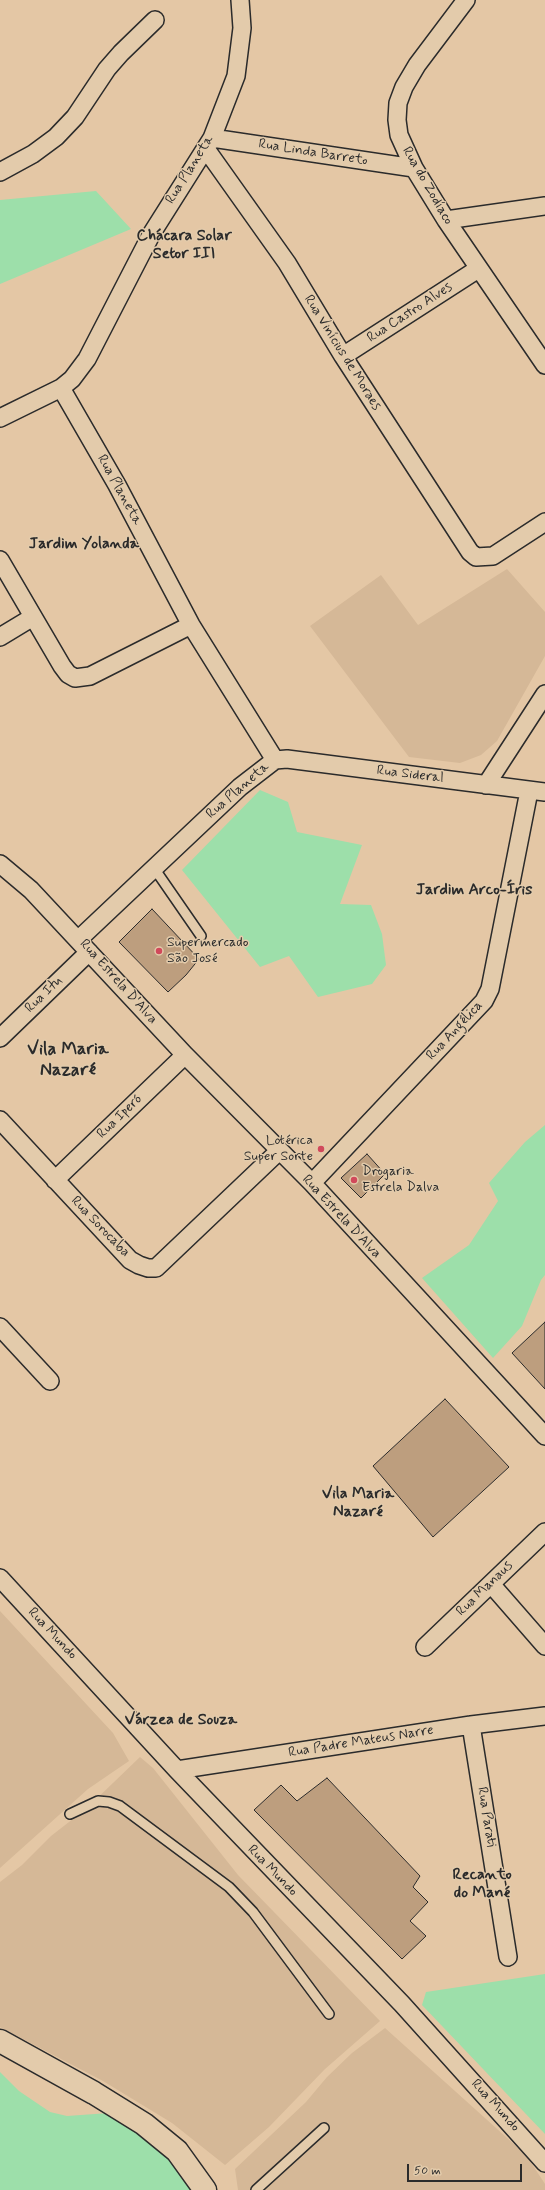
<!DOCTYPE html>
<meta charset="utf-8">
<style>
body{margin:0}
#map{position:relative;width:545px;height:2190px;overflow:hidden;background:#e4c7a5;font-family:Mynerve,sans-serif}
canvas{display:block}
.scale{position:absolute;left:407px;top:2164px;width:115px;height:18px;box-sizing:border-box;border:2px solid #2b2b2b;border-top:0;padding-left:5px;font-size:12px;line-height:14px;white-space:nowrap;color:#2b2b2b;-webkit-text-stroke:3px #e3cbab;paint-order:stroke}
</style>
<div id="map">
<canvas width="545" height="2190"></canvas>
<div class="scale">50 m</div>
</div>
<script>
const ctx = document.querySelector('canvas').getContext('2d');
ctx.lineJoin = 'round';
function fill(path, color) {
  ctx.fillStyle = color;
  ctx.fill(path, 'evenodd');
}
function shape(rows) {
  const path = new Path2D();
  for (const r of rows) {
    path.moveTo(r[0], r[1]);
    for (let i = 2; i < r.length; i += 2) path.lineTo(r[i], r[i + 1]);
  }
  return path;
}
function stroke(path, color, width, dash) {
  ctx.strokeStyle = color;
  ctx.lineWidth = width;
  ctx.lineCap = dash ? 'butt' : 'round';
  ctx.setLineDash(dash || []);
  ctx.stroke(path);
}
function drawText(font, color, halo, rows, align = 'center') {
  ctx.font = font + ' Mynerve,sans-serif';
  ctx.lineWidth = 3;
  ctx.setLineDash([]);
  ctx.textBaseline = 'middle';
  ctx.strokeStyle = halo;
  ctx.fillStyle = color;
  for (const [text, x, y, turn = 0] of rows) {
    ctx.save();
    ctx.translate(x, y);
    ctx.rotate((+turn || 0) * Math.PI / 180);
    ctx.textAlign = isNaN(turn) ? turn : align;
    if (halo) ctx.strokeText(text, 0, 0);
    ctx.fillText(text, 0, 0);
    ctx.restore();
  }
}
fill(shape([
 [507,569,545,612,545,656,497,741,481,755,460,763,409,757,310,626,381,575,418,625],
 [0,1611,113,1733,129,1761,88,1789,0,1868],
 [140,1757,153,1768,238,1875,380,2021,325,2069,269,2127,225,2165,172,2123,103,2081,0,2027,0,1882,22,1865,51,1836,87,1808],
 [385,2028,526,2155,545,2184,545,2190,238,2190,235,2169,306,2102,327,2077,352,2053]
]), '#d5b897');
fill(shape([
 [96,191,131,229,0,284,0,200],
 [260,790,288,802,297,832,362,845,340,904,371,905,382,934,386,965,372,984,318,997,289,956,260,967,182,870],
 [545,1125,545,1275,541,1280,522,1326,493,1358,422,1278,469,1245,498,1201,489,1183,525,1142],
 [545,1974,545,2134,422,2005,426,1992],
 [0,2072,19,2091,50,2112,67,2116,109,2113,131,2117,179,2166,192,2190,0,2190]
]), '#9ddfaa');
const building = shape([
 [152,909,199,959,186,975,168,992,119,942,152,909],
 [367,1154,385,1174,361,1198,341,1178,367,1154],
 [545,1322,545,1389,512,1353,545,1322],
 [445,1399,509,1467,433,1537,373,1466,445,1399],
 [327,1778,420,1876,413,1887,428,1902,410,1921,426,1936,402,1959,254,1810,281,1785,297,1801,327,1778]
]);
fill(building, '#bd9e7e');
stroke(building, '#2b2b2b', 1);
const service = shape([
 [154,868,201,936],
 [70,1814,98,1801,109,1802,120,1806,229,1887,253,1912,329,2014],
 [256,2190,324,2128]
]);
const minor = shape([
 [466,0,417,65,404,87,398,103,397,120,399,135,414,168,446,220,545,365],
 [212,138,414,168],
 [206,149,287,263,343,356,470,552,476,557,493,556,545,522],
 [0,172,33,154,56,137,75,117,107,69,121,53,155,20],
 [446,220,545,206],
 [343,356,478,269],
 [0,418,61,388],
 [0,560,62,666,68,674,75,678,90,676,191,625],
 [0,637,33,617],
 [275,760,287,759,545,792],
 [486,785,545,694],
 [0,864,31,890,185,1055,312,1183,545,1436],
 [79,939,240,787,275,760,191,625,117,485,61,388,72,379,87,359,152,233,212,138,236,76,242,28,240,0],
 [0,1038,89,952],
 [0,1120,130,1260,139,1265,148,1268,156,1268,279,1151],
 [55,1180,185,1055],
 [312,1183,484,1001,490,989,529,791],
 [0,1327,50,1381],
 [0,1578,177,1770,402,2004,545,2163],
 [491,1584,545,1646],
 [425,1647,545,1532],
 [471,1725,508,1957],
 [177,1770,471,1725,545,1716]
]);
const tertiary = shape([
 [0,2041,94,2093,144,2124,177,2151,205,2190]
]);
stroke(service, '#2b2b2b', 12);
stroke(minor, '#2b2b2b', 20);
stroke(tertiary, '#2b2b2b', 25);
stroke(service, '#e3cbab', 9);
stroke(minor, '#e3cbab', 17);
stroke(tertiary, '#e3cbab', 22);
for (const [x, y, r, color] of [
 [159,951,4,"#d1495b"],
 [321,1149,4,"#d1495b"],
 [354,1180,4,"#d1495b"]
]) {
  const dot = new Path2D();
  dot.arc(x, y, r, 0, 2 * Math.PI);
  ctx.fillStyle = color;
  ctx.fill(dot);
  stroke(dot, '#e3cbab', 1.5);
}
drawText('14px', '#2b2b2b', '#e3cbab', [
 ["Rua Linda Barreto",313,153,9],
 ["Rua Planeta",190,170,-58],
 ["Rua do Zodíaco",427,186,60],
 ["Rua Castro Alves",410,313,-33],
 ["Rua Vinícius de Moraes",342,353,58],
 ["Rua Planeta",119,490,61],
 ["Rua Sideral",410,775,7],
 ["Rua Planeta",238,791,-41],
 ["Rua Estrela D'Alva",118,982,48],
 ["Rua Itu",44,995,-44],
 ["Rua Angélica",455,1031,-47],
 ["Rua Iperó",120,1117,-44],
 ["Rua Estrela D'Alva",341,1217,47],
 ["Rua Sorocaba",100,1227,46],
 ["Rua Manaus",485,1589,-44],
 ["Rua Mundo",52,1634,47],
 ["Rua Padre Mateus Narre",361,1742,-9],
 ["Rua Parati",486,1817,81],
 ["Rua Mundo",272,1871,46],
 ["Rua Mundo",495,2106,48]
]);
drawText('14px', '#2b2b2b', '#e3cbab', [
 ["Supermercado",167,943],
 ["São José",167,959],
 ["Lotérica",313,1141,"right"],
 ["Super Sorte",313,1157,"right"],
 ["Drogaria",362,1172],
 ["Estrela Dalva",362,1188]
], 'left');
drawText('bold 16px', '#2b2b2b', '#e3cbab', [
 ["Chácara Solar",184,237],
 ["Setor III",184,255],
 ["Jardim Yolanda",84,545],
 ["Jardim Arco-Íris",474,891],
 ["Vila Maria",358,1495],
 ["Nazaré",358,1513],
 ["Várzea de Souza",181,1721],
 ["Recanto",482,1876],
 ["do Mané",482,1894]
]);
drawText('bold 18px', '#2b2b2b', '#e3cbab', [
 ["Vila Maria",68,1050],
 ["Nazaré",68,1071]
]);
</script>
